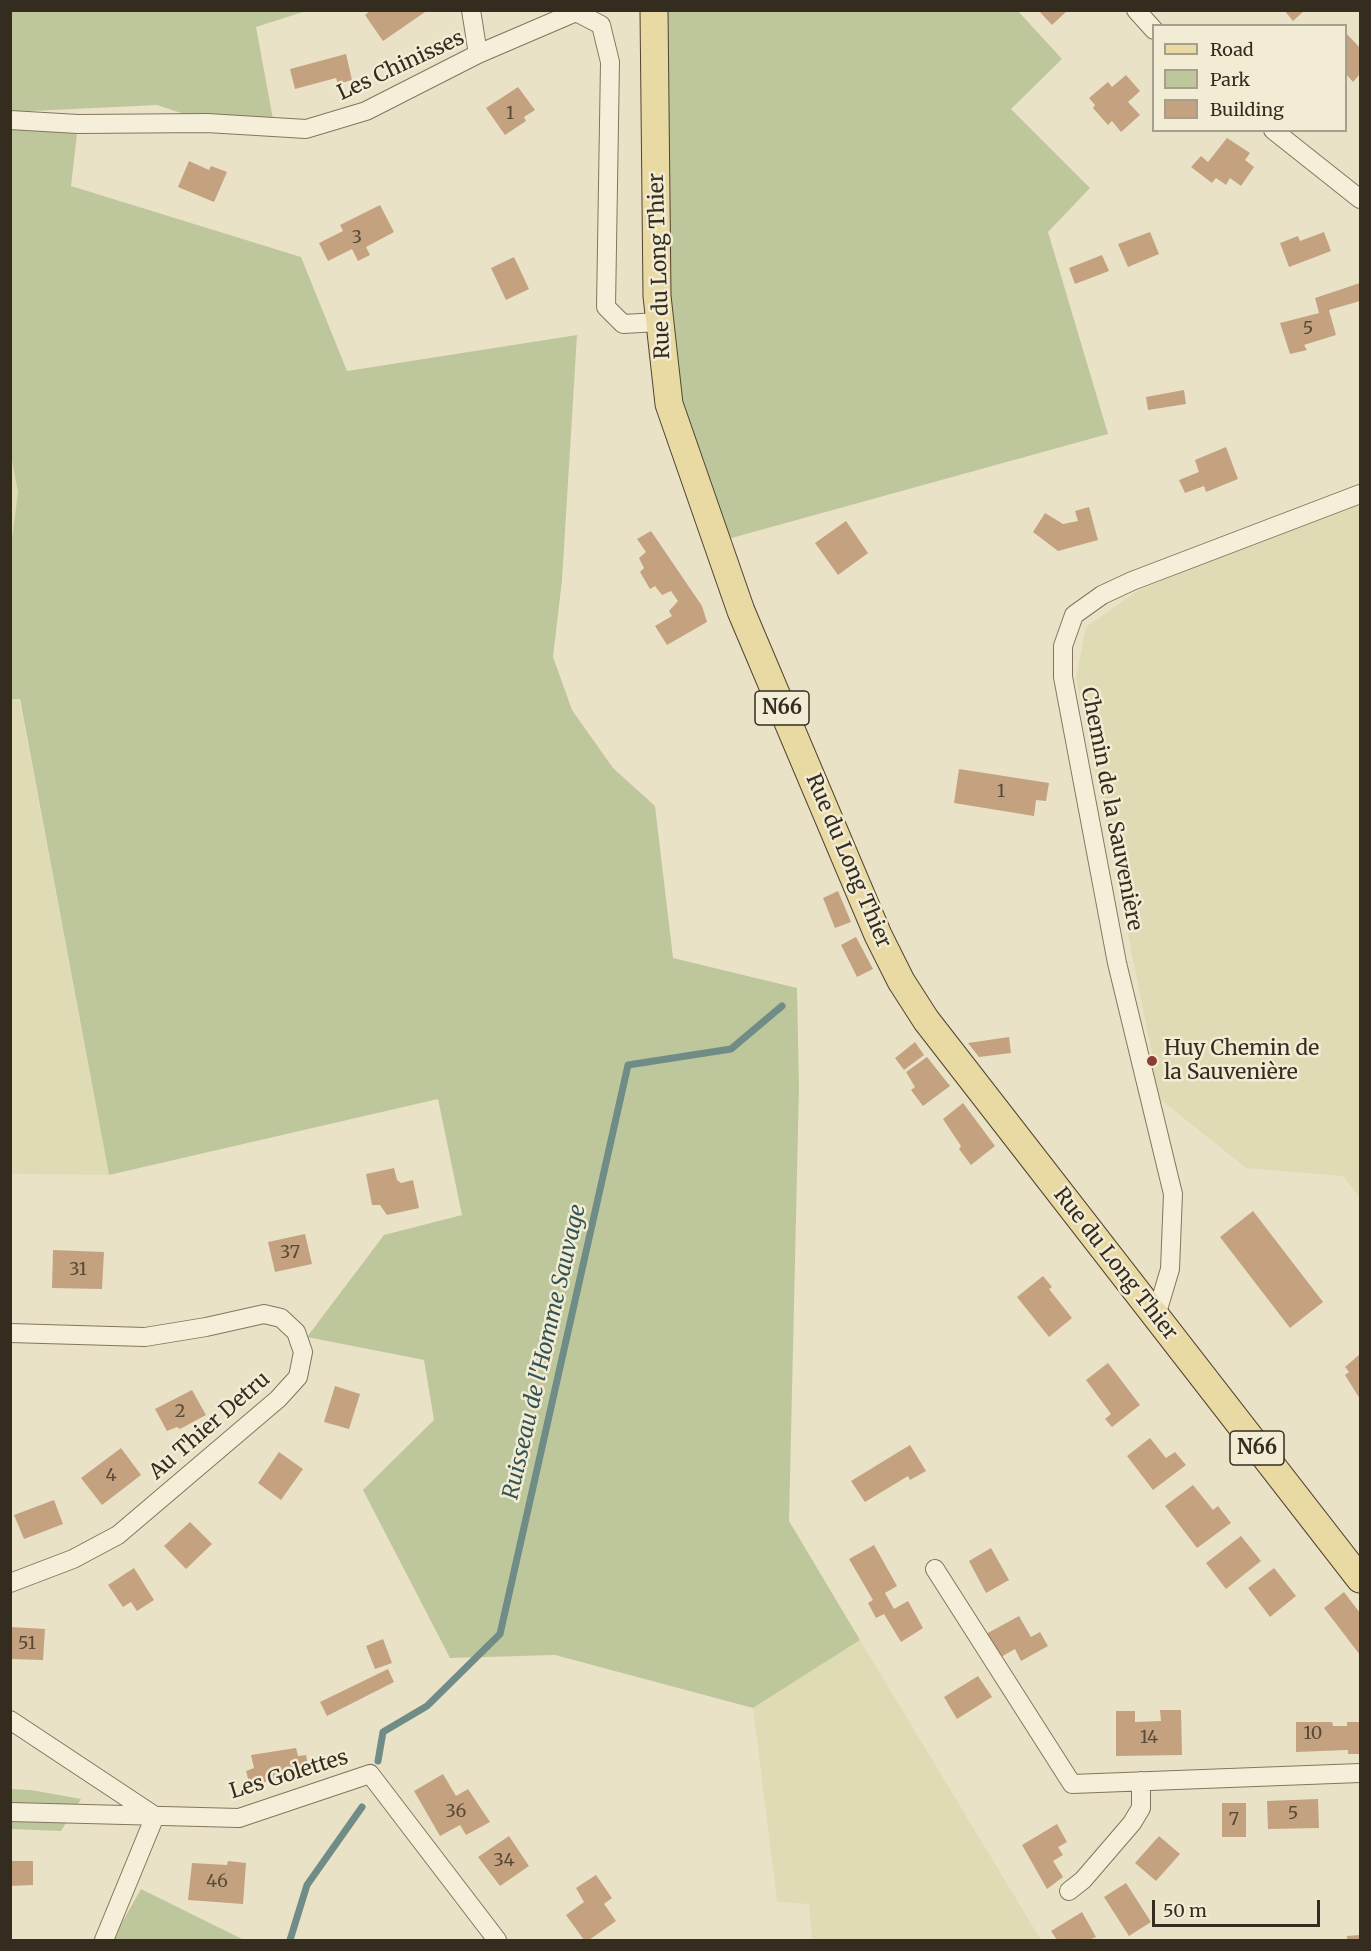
<!DOCTYPE html>
<meta charset="utf-8">
<style>
body{margin:0}
#map{position:relative;width:1371px;height:1951px;overflow:hidden;background:#eae2c7;font-family:Merriweather,serif}
canvas{display:block}
.frame{position:absolute;inset:0;border:12px solid #352c20;pointer-events:none}
.legend{position:absolute;left:1152px;top:24px;width:195px;height:108px;box-sizing:border-box;background:#f2ecd5;border:2px solid #a69f8d;margin:0;padding:8px 10px;list-style:none;font-size:18px;color:#352c20}
.legend li{display:flex;align-items:center;gap:12px;height:30px}
.legend b{width:30px;border:2px solid #a69f8d}
.scale{position:absolute;left:1152px;top:1900px;width:168px;height:27px;box-sizing:border-box;border:3px solid #352c20;border-top:0;padding-left:8px;font-size:18px;line-height:21px;white-space:nowrap;color:#352c20;-webkit-text-stroke:4px #f2ecd5;paint-order:stroke}
</style>
<div id="map">
<canvas width="1371" height="1951"></canvas>
<div class="frame"></div>
<ul class="legend">
<li><b style="height:8px;background:#e9d9a2"></b>Road</li>
<li><b style="height:16px;background:#bec79b"></b>Park</li>
<li><b style="height:16px;background:#c4a280"></b>Building</li>
</ul>
<div class="scale">50 m</div>
</div>
<script>
const ctx = document.querySelector('canvas').getContext('2d');
ctx.lineJoin = 'round';
function fill(path, color) {
  ctx.fillStyle = color;
  ctx.fill(path, 'evenodd');
}
function shape(rows) {
  const path = new Path2D();
  for (const r of rows) {
    path.moveTo(r[0], r[1]);
    for (let i = 2; i < r.length; i += 2) path.lineTo(r[i], r[i + 1]);
  }
  return path;
}
function stroke(path, color, width, dash) {
  ctx.strokeStyle = color;
  ctx.lineWidth = width;
  ctx.lineCap = dash ? 'butt' : 'round';
  ctx.setLineDash(dash || []);
  ctx.stroke(path);
}
function drawText(font, color, halo, rows, align = 'center') {
  ctx.font = font + ' Merriweather,serif';
  ctx.lineWidth = 5;
  ctx.setLineDash([]);
  ctx.textBaseline = 'middle';
  ctx.strokeStyle = halo;
  ctx.fillStyle = color;
  for (const [text, x, y, turn = 0] of rows) {
    ctx.save();
    ctx.translate(x, y);
    ctx.rotate((+turn || 0) * Math.PI / 180);
    ctx.textAlign = isNaN(turn) ? turn : align;
    if (halo) ctx.strokeText(text, 0, 0);
    ctx.fillText(text, 0, 0);
    ctx.restore();
  }
}
fill(shape([
 [11,450,18,492,11,555],
 [1360,498,1360,1198,1343,1176,1246,1168,1146,1088,1138,1060,1152,1054,1076,677,1086,627,1137,591],
 [19,698,109,1175,11,1174,10,699],
 [860,1640,1041,1940,812,1940,809,1904,777,1902,753,1708]
]), '#dfdcb5');
fill(shape([
 [10,11,306,11,256,27,273,119,187,115,157,105,11,112],
 [654,11,1018,11,1062,59,1011,109,1090,188,1048,232,1108,434,717,542,669,404],
 [10,125,78,125,71,186,301,257,347,371,577,335,562,580,553,657,572,710,613,768,655,806,673,958,797,988,799,1087,789,1521,860,1640,753,1708,555,1655,450,1658,363,1490,434,1420,424,1360,307,1337,384,1235,462,1215,438,1099,109,1175,20,699,11,699,10,555,18,492,10,450],
 [11,1789,31,1790,81,1799,61,1831,11,1829],
 [141,1889,244,1940,112,1940]
]), '#bec79b');
stroke(shape([
 [378,1761,383,1732,427,1706,500,1634,628,1065,731,1049,782,1006],
 [290,1940,307,1885,362,1807]
]), '#6f8c87', 7);
fill(shape([
 [371,10,428,10,383,41,365,15],
 [1038,10,1068,10,1052,25],
 [1284,10,1305,10,1293,21],
 [1346,33,1360,48,1360,74,1353,82,1346,74],
 [346,54,352,80,338,84,336,78,295,89,290,69],
 [1126,75,1140,91,1128,102,1140,115,1121,132,1112,121,1108,125,1093,108,1095,105,1089,98,1108,82,1112,87],
 [518,87,535,110,524,117,526,121,505,135,486,108],
 [1227,138,1250,153,1245,160,1254,167,1241,186,1230,178,1226,185,1216,178,1212,183,1191,167,1201,156,1208,162],
 [189,161,209,170,211,166,227,172,214,202,178,187],
 [380,205,394,232,366,247,370,255,358,261,352,249,328,261,319,243,343,231,340,225],
 [1150,232,1159,254,1128,267,1118,244],
 [1324,232,1331,251,1289,267,1280,243,1298,236,1300,241],
 [1102,255,1109,271,1075,284,1069,268],
 [514,257,529,289,506,300,491,268],
 [1360,283,1360,301,1329,310,1336,335,1304,345,1307,350,1290,354,1280,323,1319,313,1315,298],
 [1184,390,1186,404,1148,410,1146,397],
 [1226,447,1238,479,1206,492,1204,486,1185,493,1179,480,1199,472,1195,460],
 [1089,507,1098,540,1058,551,1033,532,1045,513,1063,524,1078,521,1075,511],
 [846,521,868,553,838,575,815,543],
 [651,531,702,606,707,622,667,645,655,626,672,616,669,611,678,601,671,591,662,595,655,586,650,589,640,572,644,568,639,558,646,552,637,539],
 [959,769,1049,783,1046,801,1036,800,1034,816,954,803],
 [838,891,851,922,835,928,823,898],
 [856,937,873,969,857,977,841,945],
 [1009,1037,1011,1053,979,1057,968,1043],
 [915,1042,924,1055,904,1070,895,1058],
 [927,1057,950,1086,923,1106,911,1090,915,1087,906,1072],
 [963,1103,995,1146,971,1165,959,1149,961,1146,943,1119],
 [394,1168,397,1180,401,1183,413,1180,419,1208,387,1215,380,1205,372,1205,366,1174],
 [1253,1211,1323,1302,1290,1328,1220,1237],
 [305,1234,312,1264,275,1272,268,1242],
 [53,1250,104,1252,102,1289,52,1288],
 [1043,1276,1052,1287,1049,1289,1072,1318,1049,1337,1017,1297],
 [1360,1354,1360,1399,1345,1375,1349,1372,1345,1367],
 [1108,1363,1140,1405,1112,1427,1105,1419,1111,1414,1086,1380],
 [335,1386,360,1394,349,1429,324,1422],
 [192,1390,206,1415,180,1429,177,1427,167,1431,155,1409],
 [1150,1438,1166,1458,1175,1452,1186,1465,1153,1490,1127,1456],
 [910,1445,926,1471,910,1480,908,1476,865,1502,851,1481],
 [121,1448,141,1475,102,1505,81,1478],
 [279,1452,303,1469,281,1500,258,1483],
 [1193,1485,1213,1510,1218,1506,1231,1523,1197,1548,1165,1506],
 [54,1500,63,1524,24,1539,14,1515],
 [190,1522,212,1544,186,1569,164,1546],
 [1241,1536,1261,1561,1226,1589,1206,1563],
 [874,1545,897,1586,885,1593,894,1609,908,1601,923,1628,901,1642,884,1614,876,1618,868,1603,873,1600,849,1559],
 [991,1548,1009,1580,986,1593,969,1561],
 [134,1568,154,1600,137,1611,131,1602,123,1607,108,1585],
 [1274,1568,1296,1596,1270,1617,1248,1588],
 [1344,1592,1360,1613,1360,1655,1324,1608],
 [1019,1616,1031,1637,1040,1632,1048,1646,1021,1661,1015,1649,999,1658,986,1634],
 [10,1627,45,1629,43,1660,10,1659],
 [383,1639,392,1663,375,1669,366,1646],
 [388,1669,394,1682,327,1716,320,1702],
 [978,1676,992,1697,957,1719,944,1697],
 [1160,1710,1181,1710,1182,1755,1116,1756,1116,1711,1135,1711,1135,1722,1161,1721],
 [1296,1722,1332,1722,1333,1726,1347,1726,1347,1722,1360,1722,1360,1754,1348,1754,1348,1750,1296,1752],
 [296,1748,298,1756,306,1755,309,1770,250,1786,246,1771,254,1768,251,1755],
 [443,1774,456,1796,468,1789,490,1822,466,1835,460,1825,440,1836,414,1791],
 [1318,1799,1319,1828,1268,1829,1267,1801],
 [1222,1803,1246,1803,1246,1837,1222,1837],
 [1057,1824,1067,1842,1058,1847,1063,1855,1053,1861,1063,1877,1047,1889,1022,1845],
 [509,1836,529,1866,500,1886,478,1857],
 [1159,1836,1180,1854,1156,1881,1135,1863],
 [10,1861,33,1861,33,1885,10,1886],
 [228,1861,246,1863,243,1904,188,1900,192,1863,227,1865],
 [596,1875,612,1898,604,1904,616,1921,589,1940,584,1940,566,1915,584,1902,576,1888],
 [1126,1883,1151,1922,1129,1936,1104,1897],
 [1082,1912,1096,1937,1089,1940,1057,1940,1051,1931],
 [1360,1935,1360,1940,1347,1940,1347,1936]
]), '#c4a280');
const minor = shape([
 [471,10,478,54],
 [1136,10,1154,30],
 [10,120,78,124,207,123,306,129,366,111,478,54,576,12,601,25,610,62,606,307,623,324,659,322],
 [1273,130,1360,199],
 [1156,1316,1170,1269,1173,1194,1117,963,1063,677,1063,646,1074,615,1102,595,1132,581,1360,494],
 [10,1333,145,1337,206,1327,264,1314,281,1318,296,1332,303,1352,298,1377,278,1399,118,1535,73,1559,10,1583],
 [935,1569,1072,1784,1360,1773],
 [10,1720,155,1816],
 [10,1812,239,1818,370,1774,497,1940],
 [1069,1891,1083,1880,1132,1823,1141,1808,1141,1781],
 [104,1940,155,1816]
]);
const primary = shape([
 [654,10,657,296,669,404,741,611,878,935,901,981,926,1020,1360,1579]
]);
stroke(minor, '#84755e', 20);
stroke(primary, '#524332', 29);
stroke(minor, '#f5efd9', 18);
stroke(primary, '#e9d9a2', 27);
for (const [x, y, r, color] of [
 [1152,1061,6,"#8d3b34"]
]) {
  const dot = new Path2D();
  dot.arc(x, y, r, 0, 2 * Math.PI);
  ctx.fillStyle = color;
  ctx.fill(dot);
  stroke(dot, '#f2ecd5', 2);
}
drawText('18px', '#594a38', null, [
 ["1",510,114],
 ["3",357,238],
 ["5",1308,329],
 ["1",1001,792],
 ["37",290,1253],
 ["31",78,1270],
 ["2",180,1412],
 ["4",111,1476],
 ["51",27,1644],
 ["10",1313,1734],
 ["14",1149,1738],
 ["36",456,1812],
 ["5",1293,1814],
 ["7",1234,1820],
 ["34",504,1861],
 ["46",217,1882]
]);
for (const [x, y, w] of [
 [782,708,54],
 [1257,1448,54]
]) {
  const box = new Path2D();
  box.roundRect(x - w / 2, y - 17, w, 34, 4.5);
  ctx.fillStyle = '#f2ecd5';
  ctx.fill(box);
  stroke(box, '#352c20', 1.5);
}
drawText('bold 20px', '#352c20', null, [
 ["N66",782,708],
 ["N66",1257,1448]
]);
drawText('21px', '#352c20', '#f2ecd5', [
 ["Les Chinisses",401,66,-25],
 ["Rue du Long Thier",660,266,-92],
 ["Chemin de la Sauvenière",1111,809,79],
 ["Rue du Long Thier",848,861,67],
 ["Rue du Long Thier",1115,1264,52],
 ["Au Thier Detru",210,1426,-41],
 ["Les Golettes",289,1775,-17]
]);
drawText('21px', '#352c20', '#f2ecd5', [
 ["Huy Chemin de",1164,1049],
 ["la Sauvenière",1164,1073]
], 'left');
drawText('italic 22px', '#315354', '#f2ecd5', [
 ["Ruisseau de l'Homme Sauvage",545,1352,-77]
]);
</script>
